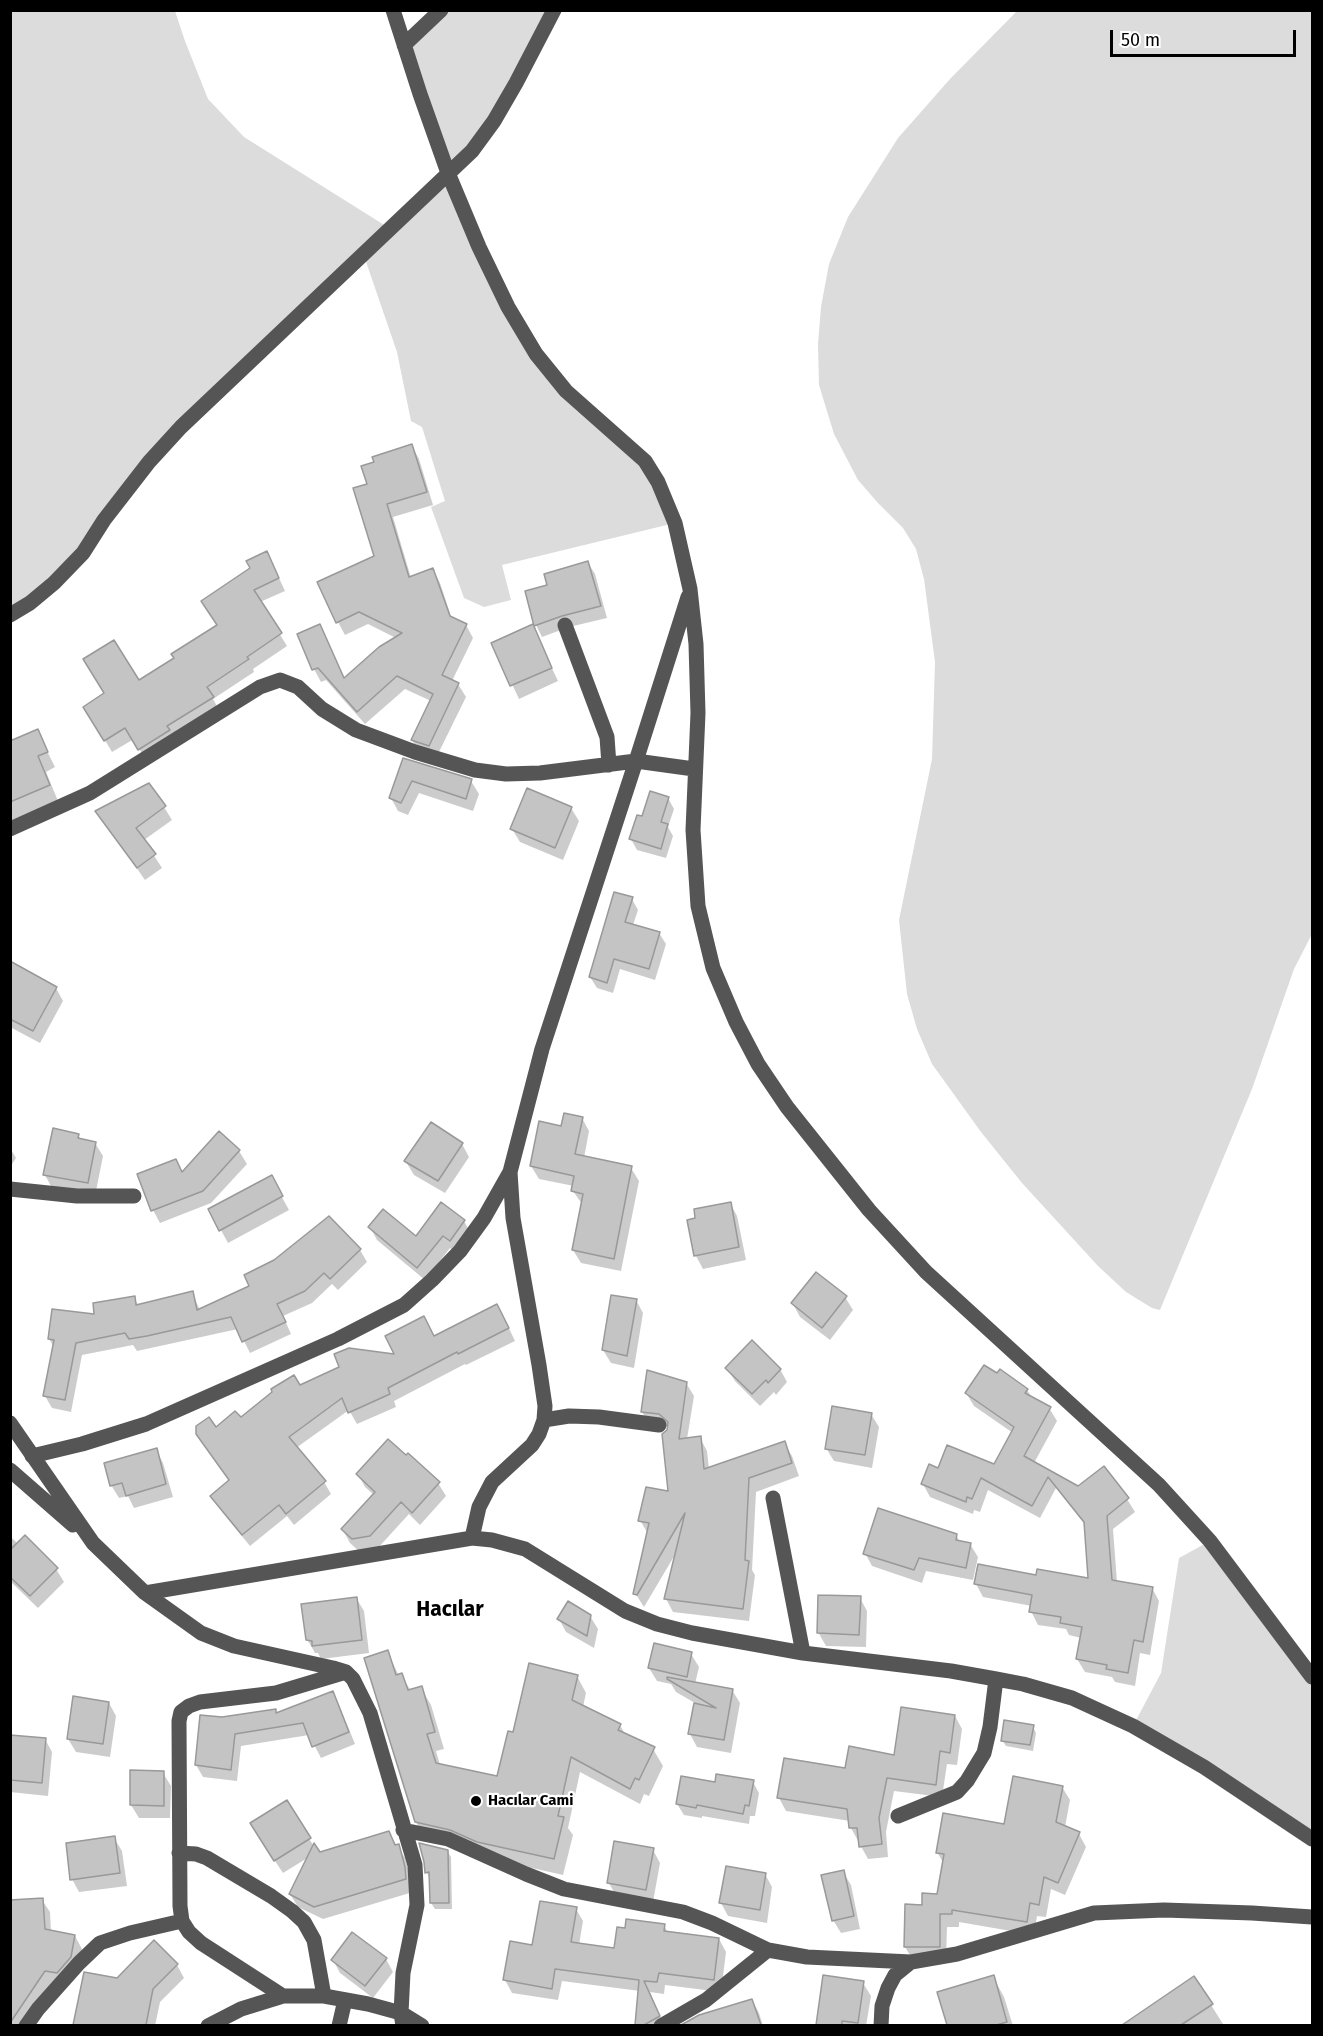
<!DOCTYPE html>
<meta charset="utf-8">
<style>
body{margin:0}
#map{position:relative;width:1323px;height:2036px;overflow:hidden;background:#fff;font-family:"Fira Sans",sans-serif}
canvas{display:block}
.frame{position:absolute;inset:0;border:12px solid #000;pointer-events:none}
.scale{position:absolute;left:1110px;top:30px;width:186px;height:27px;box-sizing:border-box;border:3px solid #000;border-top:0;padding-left:8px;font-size:18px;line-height:21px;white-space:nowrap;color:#000;-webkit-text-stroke:4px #fff;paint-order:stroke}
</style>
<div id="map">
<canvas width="1323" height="2036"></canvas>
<div class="frame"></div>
<div class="scale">50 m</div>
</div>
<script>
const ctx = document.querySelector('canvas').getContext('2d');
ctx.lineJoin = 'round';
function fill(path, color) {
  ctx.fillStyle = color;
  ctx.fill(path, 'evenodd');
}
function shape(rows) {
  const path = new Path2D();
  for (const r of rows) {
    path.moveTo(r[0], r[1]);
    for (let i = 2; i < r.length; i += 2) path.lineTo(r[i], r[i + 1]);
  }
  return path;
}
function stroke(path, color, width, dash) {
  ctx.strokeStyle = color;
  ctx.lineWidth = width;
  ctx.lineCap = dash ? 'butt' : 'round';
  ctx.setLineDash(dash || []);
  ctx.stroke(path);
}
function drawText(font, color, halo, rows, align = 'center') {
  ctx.font = font + ' "Fira Sans",sans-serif';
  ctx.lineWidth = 4.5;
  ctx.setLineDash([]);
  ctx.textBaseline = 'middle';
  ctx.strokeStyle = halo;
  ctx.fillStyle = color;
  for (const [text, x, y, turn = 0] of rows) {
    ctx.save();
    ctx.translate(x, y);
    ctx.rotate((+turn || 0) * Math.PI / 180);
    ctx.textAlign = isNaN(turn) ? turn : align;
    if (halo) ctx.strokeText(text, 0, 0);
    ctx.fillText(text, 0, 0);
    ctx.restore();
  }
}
fill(shape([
 [11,11,175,11,185,41,208,99,244,137,389,228,448,173,404,45,441,11,554,11,516,83,449,173,536,354,645,461,675,523,502,565,511,600,484,607,464,598,431,507,445,501,422,427,411,421,397,352,363,253,181,427,83,553,11,615],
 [1017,11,1312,11,1312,934,1294,969,1252,1089,1160,1310,1152,1308,1126,1292,1098,1266,1022,1183,981,1132,932,1064,917,1029,907,994,899,920,932,759,935,662,924,579,916,549,903,528,878,503,858,480,834,434,819,385,818,344,821,307,829,264,848,217,898,138,950,79],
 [1210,1541,1312,1677,1312,1839,1133,1726,1161,1673,1179,1558]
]), '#dcdcdc');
fill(shape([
 [412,446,419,459,433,505,393,517,411,578,433,570,440,583,452,619,466,625,473,638,452,681,458,684,466,697,436,758,420,753,412,740,431,701,405,689,365,724,326,680,321,682,314,669,320,625,345,679,396,638,368,624,345,635,338,622,376,557,369,485],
 [588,563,595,574,607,618,569,627,542,637,536,625,549,586],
 [273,565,285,591,260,602,287,646,253,669,254,672,213,699,219,710,146,761,134,739,112,752,85,707,138,682,176,659,218,626],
 [532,626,558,681,519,699,493,643],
 [37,731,55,767,46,772,58,801,10,821,10,750],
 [404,760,471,781,479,794,473,811,419,793,408,815,398,811,391,798],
 [668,798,674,809,668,827,673,836,666,858,637,850,631,839,643,818],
 [164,807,172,820,144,840,162,868,145,880,97,811],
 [571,808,579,821,563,860,520,842,512,829],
 [632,899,638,910,633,925,659,933,666,944,655,980,620,969,613,993,597,988,590,977],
 [10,963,56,988,63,1001,40,1043,10,1027],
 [582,1118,589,1131,584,1158,631,1168,639,1181,621,1271,581,1263,573,1250,582,1204,573,1191,574,1186,539,1179,531,1166,562,1127],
 [78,1135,81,1140,95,1143,103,1156,95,1196,52,1188,45,1175],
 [462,1144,469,1157,445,1193,414,1175,406,1162],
 [10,1148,16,1158,10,1167],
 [239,1151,247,1164,211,1203,160,1223,153,1210,176,1160,183,1173],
 [277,1188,289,1210,228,1243,210,1210],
 [730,1203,737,1216,746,1260,703,1269,696,1256],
 [329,1218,360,1250,367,1262,338,1290,332,1284,312,1303,283,1316,291,1334,250,1353,238,1329,137,1351,133,1345,82,1355,71,1412,52,1408,45,1396,54,1347,49,1339,134,1298,139,1306,192,1293,200,1310,251,1286,275,1262],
 [464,1221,471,1234,457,1253,450,1248,425,1280,377,1240,370,1227,417,1239],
 [845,1297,853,1310,830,1340,800,1317,793,1304],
 [636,1300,643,1313,634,1368,611,1363,603,1350],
 [504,1318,515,1341,466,1365,465,1364,394,1401,396,1407,357,1424,349,1410,296,1448,324,1482,331,1494,294,1525,287,1516,250,1546,219,1508,212,1496,230,1481,215,1429,241,1419,299,1387,397,1356,435,1338],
 [727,1368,780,1369,787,1382,776,1395,774,1392,760,1406,735,1381],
 [686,1383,694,1396,687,1439,700,1438,707,1451,709,1469,784,1443,792,1456,799,1476,756,1492,752,1570,755,1575,749,1621,673,1612,666,1599,676,1553,644,1607,635,1593,648,1534,640,1520,670,1493,669,1427,650,1425,642,1412],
 [1027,1390,1033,1399,1049,1408,1057,1421,1034,1463,1078,1488,1127,1499,1135,1512,1113,1529,1117,1582,1152,1588,1159,1601,1150,1655,1140,1653,1135,1686,1115,1682,1112,1677,1085,1672,1077,1659,1081,1638,1069,1635,1066,1629,1038,1625,1031,1611,1032,1606,983,1597,976,1584,1037,1576,1090,1580,1086,1526,1056,1488,1040,1518,988,1490,980,1512,974,1510,973,1514,930,1497,923,1484,939,1470,995,1466,1013,1433,974,1406,966,1393],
 [871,1414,879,1427,872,1468,834,1461,826,1448],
 [156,1450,163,1463,173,1497,134,1508,128,1496,119,1498,111,1485],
 [358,1474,438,1483,446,1496,420,1525,409,1514,377,1549,360,1552,350,1543,343,1530,374,1495,365,1487],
 [956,1535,960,1542,970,1544,978,1557,973,1580,926,1571,922,1583,872,1566,865,1553],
 [10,1536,18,1544,56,1569,64,1582,38,1608,10,1581],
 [356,1598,364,1611,369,1653,321,1659,318,1653,315,1653,307,1639],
 [860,1598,867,1611,866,1647,826,1646,818,1632],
 [590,1616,598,1629,594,1648,566,1632,559,1619],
 [387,1651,399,1676,401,1675,411,1691,421,1688,431,1705,444,1749,436,1751,440,1765,498,1778,514,1734,577,1676,586,1693,583,1707,620,1725,626,1736,653,1749,663,1766,649,1796,644,1794,640,1804,580,1772,568,1828,573,1835,563,1875,488,1858,426,1839,416,1822],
 [691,1654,699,1667,695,1684,732,1690,740,1703,731,1753,697,1747,690,1734,695,1703,676,1692,671,1684,657,1681,649,1668],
 [332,1693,339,1705,355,1744,321,1758,309,1735,241,1746,237,1781,203,1777,196,1765,222,1718,275,1711,277,1715],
 [109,1703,116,1716,110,1757,76,1752,68,1739],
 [955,1716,962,1729,957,1765,947,1764,942,1797,894,1791,886,1832,888,1857,868,1859,851,1828,850,1821,786,1811,779,1798,846,1769,896,1757],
 [1033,1727,1036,1733,1033,1751,1006,1746,1002,1740],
 [10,1736,45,1739,52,1752,48,1796,10,1792],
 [163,1773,171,1786,170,1818,139,1818,131,1805],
 [753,1782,759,1793,755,1816,750,1816,749,1824,702,1816,702,1818,684,1815,677,1804,716,1784],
 [1062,1787,1070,1800,1065,1827,1079,1834,1086,1847,1065,1895,1051,1889,1046,1917,1037,1916,1034,1935,959,1922,959,1927,947,1927,946,1960,913,1960,905,1947,923,1907,939,1895,944,1864,937,1852,1005,1826],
 [388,1832,405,1858,412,1881,413,1892,323,1919,298,1907,290,1894,309,1857,283,1873,259,1837,309,1839,319,1853],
 [114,1838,122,1851,127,1886,79,1892,72,1879],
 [653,1850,660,1863,653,1902,616,1896,609,1883],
 [447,1851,451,1857,452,1909,435,1909,431,1903,431,1880,427,1873,426,1862],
 [843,1872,851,1885,860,1929,841,1933,833,1920],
 [765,1874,772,1887,767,1923,728,1916,721,1903],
 [42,1900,50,1912,51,1932,75,1936,82,1949,78,1970,24,2026,10,2026,10,1902],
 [576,1909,583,1921,579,1945,615,1950,627,1930,664,1925,668,1933,719,1939,726,1952,721,1992,665,1985,664,1994,650,1992,664,2026,636,2026,640,1991,562,1981,558,2000,512,1993,505,1980,533,1947],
 [154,1943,177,1965,184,1978,160,2002,155,2026,76,2026,75,2024,117,1979],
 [386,1959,393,1972,373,1998,340,1973,333,1960],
 [824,1977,863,1983,871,1996,866,2026,817,2026],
 [993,1977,1004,1997,1013,2026,949,2026,939,1993],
 [1194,1978,1223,2024,1125,2026],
 [752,2000,759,2013,763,2026,704,2026,701,2016]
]), '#0003');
const building = shape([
 [412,444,427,492,387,504,409,577,433,568,450,616,467,624,442,675,459,683,429,746,411,740,433,694,397,676,357,712,318,668,312,670,297,634,320,624,344,678,379,647,402,633,359,612,336,623,317,582,374,556,353,488,367,484,361,466,374,462,372,457,412,444],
 [267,551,279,578,254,590,282,633,247,657,249,659,207,687,214,697,167,726,170,730,138,750,125,728,104,741,83,707,104,693,83,659,114,640,139,680,174,658,171,654,217,625,201,601,250,568,246,561,267,551],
 [588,561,601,606,562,616,534,626,525,591,547,585,544,574,588,561],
 [533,624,552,668,510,686,491,643,533,624],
 [38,729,48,752,38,756,50,785,10,802,10,741,38,729],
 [403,758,472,779,466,799,412,781,401,803,389,798,403,758],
 [149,783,166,806,136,828,156,854,137,868,95,811,149,783],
 [527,788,572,807,555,848,510,829,527,788],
 [650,791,669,797,661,822,668,824,661,849,629,839,637,815,642,816,650,791],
 [614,892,633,897,625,922,660,932,649,969,614,959,607,983,589,977,614,892],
 [10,961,57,987,33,1031,10,1019,10,961],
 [564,1113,583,1117,575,1154,632,1166,614,1259,572,1250,583,1194,571,1191,574,1176,530,1166,539,1121,561,1126,564,1113],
 [431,1122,463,1143,438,1181,404,1161,431,1122],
 [53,1128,79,1134,78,1138,96,1142,88,1183,43,1175,53,1128],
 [219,1131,240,1150,203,1191,151,1211,137,1174,176,1159,182,1172,219,1131],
 [272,1175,283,1196,219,1231,208,1209,272,1175],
 [441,1202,465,1220,450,1241,443,1236,417,1268,368,1227,383,1209,416,1236,441,1202],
 [731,1202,739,1247,694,1256,687,1220,695,1218,694,1209,731,1202],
 [329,1216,361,1249,330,1279,324,1273,305,1291,277,1304,286,1322,242,1342,231,1317,147,1336,129,1339,125,1333,76,1343,65,1400,43,1396,54,1340,48,1339,52,1309,94,1314,93,1303,135,1296,136,1305,193,1291,197,1310,249,1286,244,1275,274,1260,329,1216],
 [816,1272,847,1296,822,1328,791,1303,816,1272],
 [611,1295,637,1299,627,1356,602,1350,611,1295],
 [497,1304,509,1328,458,1354,457,1352,388,1388,390,1394,348,1413,342,1398,289,1437,326,1481,286,1514,279,1505,242,1535,210,1496,229,1480,196,1434,196,1426,209,1417,216,1427,235,1411,241,1417,272,1392,271,1389,294,1375,300,1385,339,1367,334,1354,349,1348,394,1354,385,1336,424,1316,434,1336,497,1304],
 [752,1340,781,1369,768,1383,766,1380,752,1394,725,1368,752,1340],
 [984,1365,997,1373,1000,1369,1028,1389,1025,1393,1051,1407,1024,1456,1078,1486,1104,1466,1129,1498,1107,1516,1112,1580,1153,1587,1143,1642,1134,1640,1128,1673,1106,1669,1107,1665,1076,1659,1082,1627,1060,1623,1061,1617,1029,1612,1032,1595,974,1584,978,1564,1036,1575,1037,1569,1088,1578,1084,1522,1048,1477,1032,1506,981,1478,972,1499,967,1497,966,1502,921,1484,929,1464,938,1468,947,1445,994,1464,1014,1427,965,1393,984,1365],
 [647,1370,687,1382,679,1439,701,1436,704,1469,785,1441,792,1463,749,1478,745,1560,749,1561,743,1609,664,1599,685,1513,637,1595,633,1594,649,1523,638,1521,646,1487,668,1491,662,1434,667,1430,668,1422,659,1414,641,1412,647,1370],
 [832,1406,872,1413,865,1455,825,1449,832,1406],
 [388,1439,406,1455,408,1453,440,1482,412,1513,401,1502,370,1536,352,1539,341,1529,375,1492,356,1474,388,1439],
 [157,1448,166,1484,126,1496,122,1483,110,1486,104,1463,157,1448],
 [878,1508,957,1534,956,1540,971,1543,966,1568,919,1558,914,1570,863,1554,878,1508],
 [25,1535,58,1568,30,1596,10,1577,10,1550,25,1535],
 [818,1595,861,1596,859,1635,817,1633,818,1595],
 [357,1597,362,1640,312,1646,312,1641,306,1640,301,1604,357,1597],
 [568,1601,591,1615,587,1636,557,1619,568,1601],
 [654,1643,692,1652,687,1677,648,1668,654,1643],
 [388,1650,396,1675,402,1673,408,1690,422,1686,435,1732,427,1734,436,1763,497,1776,508,1731,513,1732,529,1663,578,1675,572,1700,621,1724,618,1730,655,1747,639,1780,635,1778,630,1789,571,1757,558,1816,564,1817,554,1859,477,1842,450,1830,415,1822,364,1658,388,1650],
 [667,1677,733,1689,724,1740,688,1734,694,1703,716,1708,667,1679,667,1677],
 [333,1691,349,1732,312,1747,303,1723,235,1734,231,1770,195,1765,200,1715,222,1717,276,1709,276,1713,333,1691],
 [73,1696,109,1702,103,1744,67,1739,73,1696],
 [901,1707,955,1715,950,1753,940,1751,936,1785,887,1778,879,1818,882,1844,859,1847,857,1828,849,1828,847,1809,777,1798,784,1758,845,1768,849,1746,894,1755,901,1707],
 [1004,1720,1034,1725,1030,1745,1001,1741,1004,1720],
 [10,1735,46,1738,42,1783,10,1780,10,1735],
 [130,1770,164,1771,164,1806,130,1805,130,1770],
 [716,1774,754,1780,749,1806,745,1805,743,1814,697,1805,696,1808,676,1804,681,1776,715,1782,716,1774],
 [1013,1776,1063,1786,1056,1822,1080,1832,1058,1883,1044,1877,1039,1905,1030,1903,1027,1922,952,1910,952,1914,940,1914,940,1947,904,1947,905,1904,922,1905,922,1893,937,1894,944,1854,936,1853,943,1813,1004,1824,1013,1776],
 [287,1800,311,1838,274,1861,250,1823,287,1800],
 [389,1831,395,1845,399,1844,405,1867,406,1879,314,1907,289,1894,314,1843,320,1852,389,1831],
 [115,1836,120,1873,70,1880,66,1843,115,1836],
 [614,1841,654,1848,646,1890,607,1883,614,1841],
 [419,1843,448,1850,449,1903,430,1903,429,1872,425,1873,424,1862,419,1843],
 [726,1866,766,1873,760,1910,719,1903,726,1866],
 [844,1870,854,1916,832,1921,821,1875,844,1870],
 [43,1898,45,1929,75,1935,71,1957,57,1973,45,1971,10,2023,10,1900,43,1898],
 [540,1901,577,1907,571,1942,614,1948,617,1927,625,1928,626,1919,665,1924,664,1931,719,1938,714,1980,659,1973,657,1982,644,1981,660,2016,644,2025,635,2025,639,1980,555,1969,552,1989,503,1980,510,1941,532,1945,540,1901],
 [352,1932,387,1958,365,1986,331,1960,352,1932],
 [154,1940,178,1964,153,1989,146,2025,73,2025,84,1972,117,1978,154,1940],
 [823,1975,864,1981,858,2023,842,2021,842,2025,816,2025,823,1975],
 [994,1975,1007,2022,996,2025,947,2025,937,1992,994,1975],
 [1194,1976,1213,2004,1181,2025,1122,2025,1194,1976],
 [752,1999,761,2025,681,2025,699,2015,752,1999]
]);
fill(building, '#c4c4c4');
stroke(building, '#999', 1.5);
stroke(shape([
 [393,10,420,94,448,173,479,247,508,307,536,354,566,391,645,461,658,482,675,523,690,589,696,644,698,713,693,830,698,906,713,968,736,1022,758,1064,787,1107,869,1210,926,1272,1159,1485,1210,1541,1312,1677],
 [404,45,441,10],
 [10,615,30,603,54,583,83,553,104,520,149,462,181,427,472,151,494,121,516,83,554,10],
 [565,625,607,737,609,765],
 [10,829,90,793,260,687,280,680,298,687,322,709,356,730,415,752,475,770,506,774,540,773,636,761,694,769],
 [10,1189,77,1196,134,1196],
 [544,1420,569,1416,599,1417,659,1425],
 [10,1423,93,1543,145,1593,201,1633,234,1646,333,1668,346,1672,353,1679,370,1713,415,1865,417,1905,403,1973,401,2013,403,2026],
 [32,1456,82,1444,146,1424,338,1339,404,1305,432,1280,460,1251,484,1218,510,1172,542,1049,636,761,688,597],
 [10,1470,73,1525],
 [773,1498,803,1653],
 [472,1538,479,1507,492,1482,532,1445,539,1434,544,1420,545,1406,539,1365,513,1218,510,1172],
 [145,1593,472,1538,492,1540,525,1549,625,1611,657,1624,692,1633,803,1653,951,1671,996,1679,1023,1684,1072,1698,1133,1726,1204,1767,1312,1839],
 [898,1816,957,1792,967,1781,984,1753,990,1727,996,1679],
 [403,1830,448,1839,526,1874,564,1889,683,1912,712,1923,768,1950,807,1957,911,1962,957,1954,1094,1913,1164,1910,1252,1913,1312,1917],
 [179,1853,196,1854,207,1858,271,1896,292,1911,304,1922,314,1940,324,1996],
 [283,1996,201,1943,189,1932,182,1921,180,1906,179,1721,181,1712,189,1706,200,1702,276,1693,346,1672],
 [26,2026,38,2009,79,1963,100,1943,130,1933,182,1921],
 [208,2026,241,2009,283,1996,324,1996,368,2004,401,2013,422,2026],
 [339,2026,345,2000],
 [661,2026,706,2000,768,1950],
 [881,2026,882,2006,888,1988,895,1975,911,1962]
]), '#555', 15);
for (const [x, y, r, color] of [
 [476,1801,6,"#000"]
]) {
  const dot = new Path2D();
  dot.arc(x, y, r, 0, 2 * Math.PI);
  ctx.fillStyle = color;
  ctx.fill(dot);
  stroke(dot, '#fff', 2);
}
drawText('bold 15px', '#000', '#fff', [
 ["Hacılar Cami",488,1801]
], 'left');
drawText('bold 21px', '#000', '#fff', [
 ["Hacılar",450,1610]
]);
</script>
